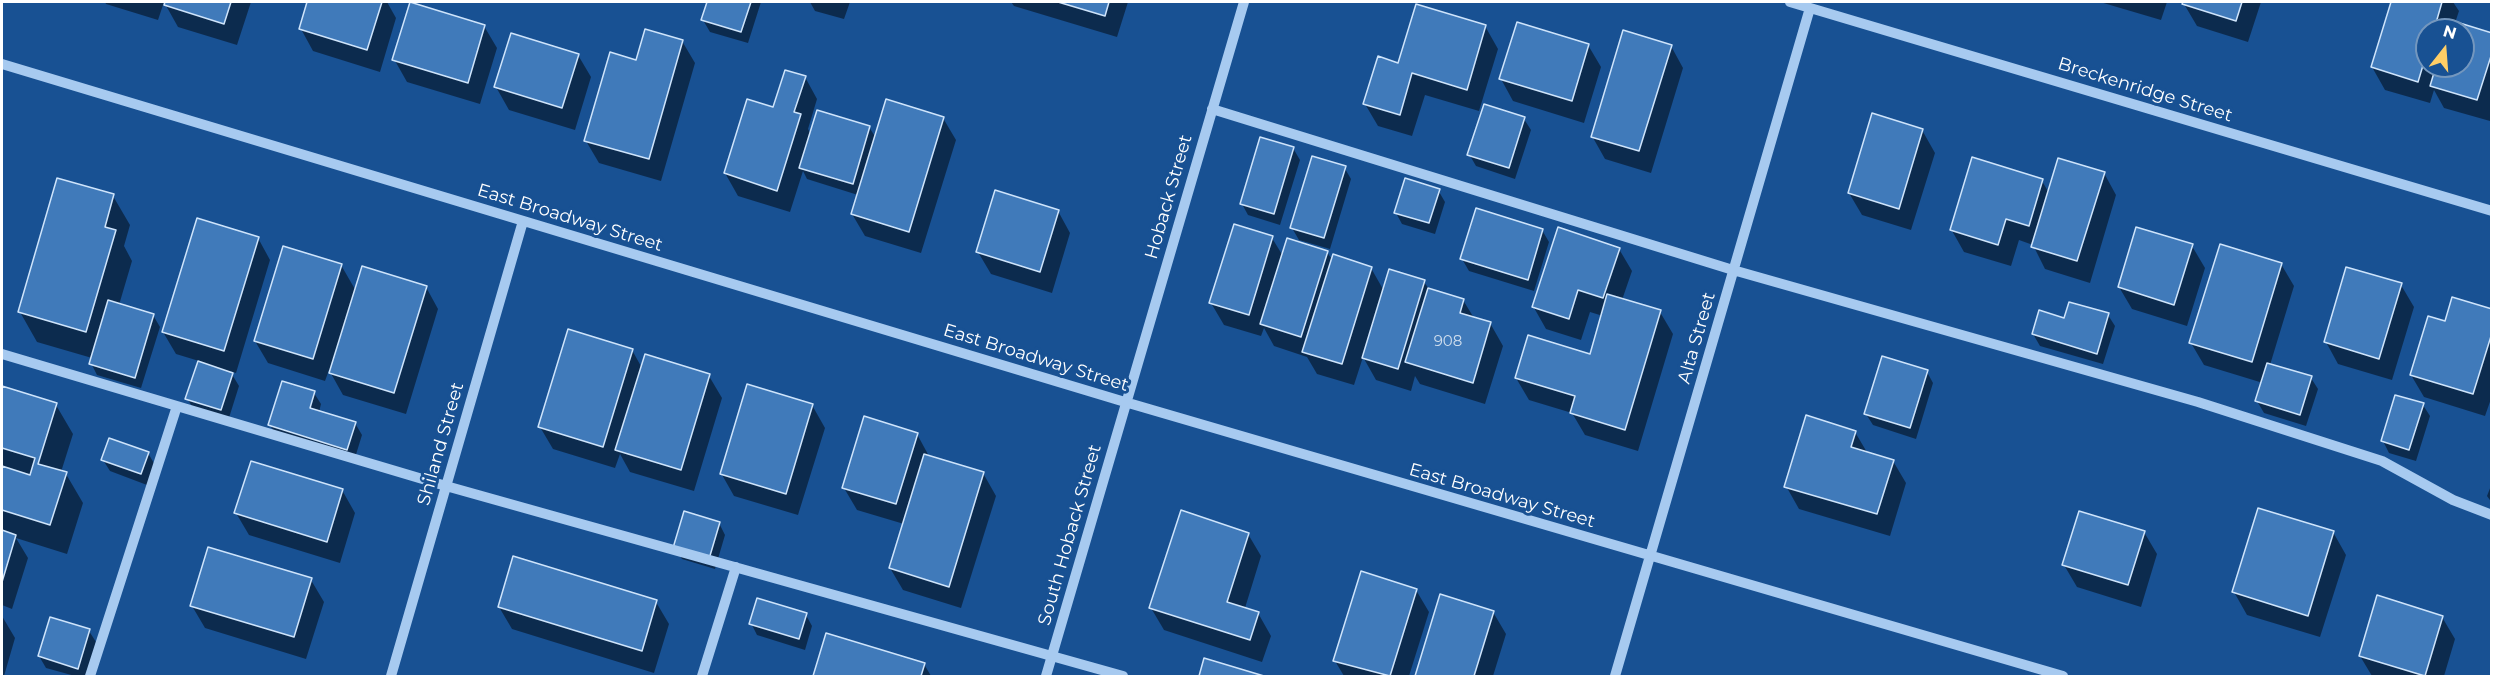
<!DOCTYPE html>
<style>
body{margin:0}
#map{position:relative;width:2493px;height:678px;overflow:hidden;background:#185193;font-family:Montserrat,sans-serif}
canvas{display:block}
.frame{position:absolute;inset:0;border:3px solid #fff;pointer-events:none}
.north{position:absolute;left:2415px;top:18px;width:60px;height:60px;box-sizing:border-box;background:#185193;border:2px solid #7497be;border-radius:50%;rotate:17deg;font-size:16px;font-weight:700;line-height:24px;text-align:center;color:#fff}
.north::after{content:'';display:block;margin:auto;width:21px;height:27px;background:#ffce66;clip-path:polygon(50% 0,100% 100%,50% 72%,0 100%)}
</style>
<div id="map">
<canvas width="2493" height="678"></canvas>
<div class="frame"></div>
<div class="north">N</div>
</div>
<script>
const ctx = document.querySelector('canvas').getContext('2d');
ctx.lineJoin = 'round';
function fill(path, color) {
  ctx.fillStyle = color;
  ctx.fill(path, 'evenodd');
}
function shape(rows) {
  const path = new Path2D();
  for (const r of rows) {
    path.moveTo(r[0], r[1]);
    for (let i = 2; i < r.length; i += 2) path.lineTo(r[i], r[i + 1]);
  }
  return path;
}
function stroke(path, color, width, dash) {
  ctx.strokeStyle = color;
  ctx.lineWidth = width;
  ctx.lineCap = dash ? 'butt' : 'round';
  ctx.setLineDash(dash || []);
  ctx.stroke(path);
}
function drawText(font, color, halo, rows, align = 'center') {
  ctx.font = font + ' Montserrat,sans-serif';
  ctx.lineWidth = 6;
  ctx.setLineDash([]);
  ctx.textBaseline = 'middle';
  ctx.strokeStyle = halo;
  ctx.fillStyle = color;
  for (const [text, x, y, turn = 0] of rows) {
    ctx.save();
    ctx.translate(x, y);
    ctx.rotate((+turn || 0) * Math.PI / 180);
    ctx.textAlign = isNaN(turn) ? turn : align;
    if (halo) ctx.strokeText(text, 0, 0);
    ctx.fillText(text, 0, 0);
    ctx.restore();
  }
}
fill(shape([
 [105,2,251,2,237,45,178,27,164,2,158,20,106,4],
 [309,2,387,2,396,18,380,72,313,51,301,29],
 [708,2,761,2,748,43,710,32,703,20],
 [810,2,850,2,844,19,815,11],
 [1011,2,1128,2,1117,37,1014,6],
 [2100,2,2167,2,2161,20],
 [2185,2,2261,2,2248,42,2197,26,2184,4],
 [2392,2,2453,2,2459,11,2455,23,2492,34,2492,115,2490,121,2444,108,2434,90,2430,103,2385,90,2372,67],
 [2427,30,2463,30,2463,66,2427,66],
 [484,26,497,48,480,104,407,82,394,59],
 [1485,26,1498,49,1479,111,1425,95,1412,136,1378,126,1365,104,1399,64],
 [682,41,695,63,661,181,599,163,586,141,637,62],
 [1588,45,1601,67,1584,123,1513,101,1501,79],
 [1671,46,1683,68,1651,173,1605,159,1592,136],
 [578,55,591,77,575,130,509,110,496,87],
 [805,77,817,99,808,129,811,134,869,127,876,138,943,118,956,140,921,253,865,236,852,214,858,195,807,179,803,171,790,212,738,196,725,173,774,109],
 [1524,119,1531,130,1515,179,1476,166,1469,154],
 [1922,130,1935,153,1911,230,1862,215,1849,193],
 [1293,148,1300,160,1280,225,1248,215,1242,204],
 [1344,167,1351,179,1330,249,1299,240,1292,228],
 [2104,173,2116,195,2090,283,2045,269,2033,245,2019,240,2011,266,1964,252,1951,229,2042,181,2049,193],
 [1438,190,1445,202,1435,234,1402,224,1396,213],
 [113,196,130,225,124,246,132,261,119,305,153,315,160,327,141,388,97,375,91,363,92,358,37,342,20,312],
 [1058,211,1070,233,1052,293,991,274,978,252],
 [1542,230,1549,242,1534,291,1469,271,1462,259],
 [258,238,270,260,236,373,230,371,239,386,228,421,194,410,187,398,199,361,176,354,163,332],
 [1272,238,1283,256,1327,252,1333,261,1371,268,1384,291,1424,282,1429,289,1463,300,1474,318,1490,323,1503,346,1485,404,1420,384,1415,376,1411,391,1376,380,1363,357,1354,385,1317,374,1307,357,1274,346,1264,328,1261,336,1224,325,1211,303],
 [2192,246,2205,268,2187,326,2132,309,2119,287],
 [1619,249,1632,271,1622,300,1660,312,1673,334,1638,451,1585,435,1572,413,1529,400,1516,378,1591,356,1603,316,1590,312,1581,340,1546,329,1533,306],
 [2281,264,2294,286,2270,365,2311,378,2318,389,2306,426,2264,413,2257,401,2263,383,2204,365,2191,343],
 [341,265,356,291,426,287,438,309,406,414,343,395,329,370,325,381,268,363,255,341],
 [2401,285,2414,307,2392,380,2338,364,2326,342],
 [2492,311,2492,396,2485,416,2424,397,2411,375,2446,323],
 [2108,315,2115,326,2103,364,2040,346,2033,334],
 [632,350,642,368,709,376,722,398,694,491,630,472,620,454,615,468,553,449,540,427],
 [1927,372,1933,383,1916,439,1873,425,1866,414],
 [2,387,56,405,73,434,61,472,66,474,83,503,67,554,16,538,28,558,12,609,2,605],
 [314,393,321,404,319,412,355,423,362,435,354,461,277,436,270,425],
 [812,405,825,428,798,515,734,496,721,473],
 [2423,405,2430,416,2416,461,2389,453,2383,441],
 [1855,432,1868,454,1893,461,1906,483,1890,536,1799,509,1786,486],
 [917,434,930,458,983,473,996,496,961,608,903,590,890,568,904,524,857,510,844,488],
 [148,453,155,465,147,485,110,471,103,460],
 [2492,483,2492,503,2487,496],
 [342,490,355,513,340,563,249,535,236,513],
 [719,523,725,535,715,569,682,559,675,548],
 [2144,532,2157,554,2141,607,2077,587,2064,565],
 [2333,532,2346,555,2320,637,2247,615,2234,592],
 [1248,534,1261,556,1245,608,1258,613,1271,636,1262,662,1164,630,1151,608],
 [311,580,324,602,306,659,205,628,192,606],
 [1416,590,1429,612,1409,676,1344,676,1335,661],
 [1441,596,1493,612,1506,634,1493,676,1417,676],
 [656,602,669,624,654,673,512,629,499,607],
 [806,615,812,626,805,650,757,635,751,623],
 [2,616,15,638,4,676,2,676],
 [2442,617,2455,639,2444,676,2372,676,2360,656],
 [89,631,96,642,86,676,75,676,46,668,39,656],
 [827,635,924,664,931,676,814,676],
 [1205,660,1259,676,1200,676]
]), '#0007');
const building = shape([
 [165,2,231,2,224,24,164,5,165,2],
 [307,2,382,2,367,50,299,29,307,2],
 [410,2,485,25,468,83,392,60,410,2],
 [707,2,751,2,741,32,701,20,707,2],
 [1058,2,1109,2,1105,16,1058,2],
 [2183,2,2242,2,2236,21,2182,4,2183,2],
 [2391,2,2442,2,2434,30,2427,30,2427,52,2418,82,2371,67,2391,2],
 [1416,4,1486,25,1467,90,1412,73,1400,115,1363,104,1378,56,1398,63,1416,4],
 [2450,20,2492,33,2492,53,2477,100,2430,86,2436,66,2463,66,2463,30,2447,30,2450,20],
 [1517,22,1589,44,1572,101,1499,79,1517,22],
 [645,29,683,40,649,159,584,141,610,52,636,60,645,29],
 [1623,30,1672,45,1639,151,1591,137,1623,30],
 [511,33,579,54,562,108,494,87,511,33],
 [785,70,806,76,794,112,801,114,777,191,724,173,747,99,773,107,785,70],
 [886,99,944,117,909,232,851,214,886,99],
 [1484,104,1525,117,1509,168,1467,155,1484,104],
 [817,110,870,126,853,184,799,168,817,110],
 [1872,113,1923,129,1899,209,1848,193,1872,113],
 [1260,137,1294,147,1274,214,1240,204,1260,137],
 [1312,156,1346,166,1324,238,1290,228,1312,156],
 [1972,157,2043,179,2029,226,2006,219,1998,245,1950,230,1972,157],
 [2058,158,2105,172,2077,261,2031,247,2058,158],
 [57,178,114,194,105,227,116,230,86,332,18,312,57,178],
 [1405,178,1440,189,1429,223,1394,213,1405,178],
 [995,190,1059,210,1040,272,976,252,995,190],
 [1476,208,1543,229,1528,280,1460,259,1476,208],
 [197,218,259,237,224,351,162,332,197,218],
 [1234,224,1273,236,1249,315,1209,303,1234,224],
 [1558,227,1620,248,1603,298,1578,290,1569,319,1532,307,1558,227],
 [2136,227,2193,244,2174,305,2118,287,2136,227],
 [1287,238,1328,251,1301,337,1260,324,1287,238],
 [2220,244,2282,263,2252,362,2189,343,2220,244],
 [283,246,342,264,313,359,254,341,283,246],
 [1333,254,1372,267,1342,364,1302,352,1333,254],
 [362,266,427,286,394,393,329,373,362,266],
 [2346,267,2402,283,2379,359,2324,342,2346,267],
 [1389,269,1425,280,1398,369,1362,358,1389,269],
 [1428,288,1464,299,1460,313,1491,322,1473,383,1405,362,1428,288],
 [1607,294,1661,310,1625,430,1570,413,1575,396,1515,378,1528,335,1590,354,1607,294],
 [2452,297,2492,309,2492,333,2473,394,2410,375,2428,316,2445,321,2452,297],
 [108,300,154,314,135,378,89,364,108,300],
 [2069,302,2109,313,2097,354,2032,334,2039,310,2064,318,2069,302],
 [568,329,633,349,603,447,538,427,568,329],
 [645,354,710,374,681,470,615,450,645,354],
 [1882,356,1928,370,1910,428,1864,414,1882,356],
 [198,361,233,373,221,410,185,399,198,361],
 [2267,363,2312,376,2300,415,2255,401,2267,363],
 [282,381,315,391,310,408,356,422,347,450,268,425,282,381],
 [747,384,813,404,786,494,720,474,747,384],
 [2,386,57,403,38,464,67,472,50,525,2,510,2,466,30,475,35,458,2,448,2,386],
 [2395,395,2424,403,2409,450,2381,441,2395,395],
 [1806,415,1856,431,1851,447,1894,460,1877,514,1784,487,1806,415],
 [864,416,918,433,896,504,842,488,864,416],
 [109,438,149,452,141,474,101,460,109,438],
 [924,454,984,472,949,587,889,568,924,454],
 [251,461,343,489,327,542,234,513,251,461],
 [2258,508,2334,531,2308,616,2232,592,2258,508],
 [1181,510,1249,533,1227,602,1259,612,1250,640,1149,608,1181,510],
 [684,511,720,522,709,559,673,548,684,511],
 [2079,511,2145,531,2128,585,2062,565,2079,511],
 [2,530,16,535,2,582,2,530],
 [208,547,312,578,294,637,190,606,208,547],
 [513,556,657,600,642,651,498,607,513,556],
 [1361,571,1417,589,1390,676,1333,661,1361,571],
 [1440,594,1494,611,1474,676,1415,676,1440,594],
 [2377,595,2443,616,2425,676,2359,656,2377,595],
 [757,598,807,613,799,639,749,624,757,598],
 [50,617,90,629,78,669,38,656,50,617],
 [826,633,925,663,921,676,813,676,826,633],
 [1204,658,1264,676,1199,676,1204,658]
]);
fill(building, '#407aba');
stroke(building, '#cee4fb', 1.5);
stroke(shape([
 [1790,2,2492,211],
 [2,64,1125,402,2063,676],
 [1212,109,1733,270,2198,402,2382,461,2453,500,2492,515],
 [2,354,446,486,1123,676],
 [90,676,177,406],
 [391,676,523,221],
 [702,676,736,567],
 [1046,676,1244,2],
 [1615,676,1810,8]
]), '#a7caf0', 10);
drawText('15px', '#cfdeee', null, [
 ["908",1448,342]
]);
drawText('18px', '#fff', '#185193', [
 ["Breckenridge Street",2145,90,17],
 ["Hoback Street",1169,197,-74],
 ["East Broadway Street",570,218,17],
 ["Alta Street",1697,338,-74],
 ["East Broadway Street",1036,358,17],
 ["Shiland Street",441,444,-74],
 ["East Broadway Street",1502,496,16],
 ["South Hoback Street",1070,535,-74]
]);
</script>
